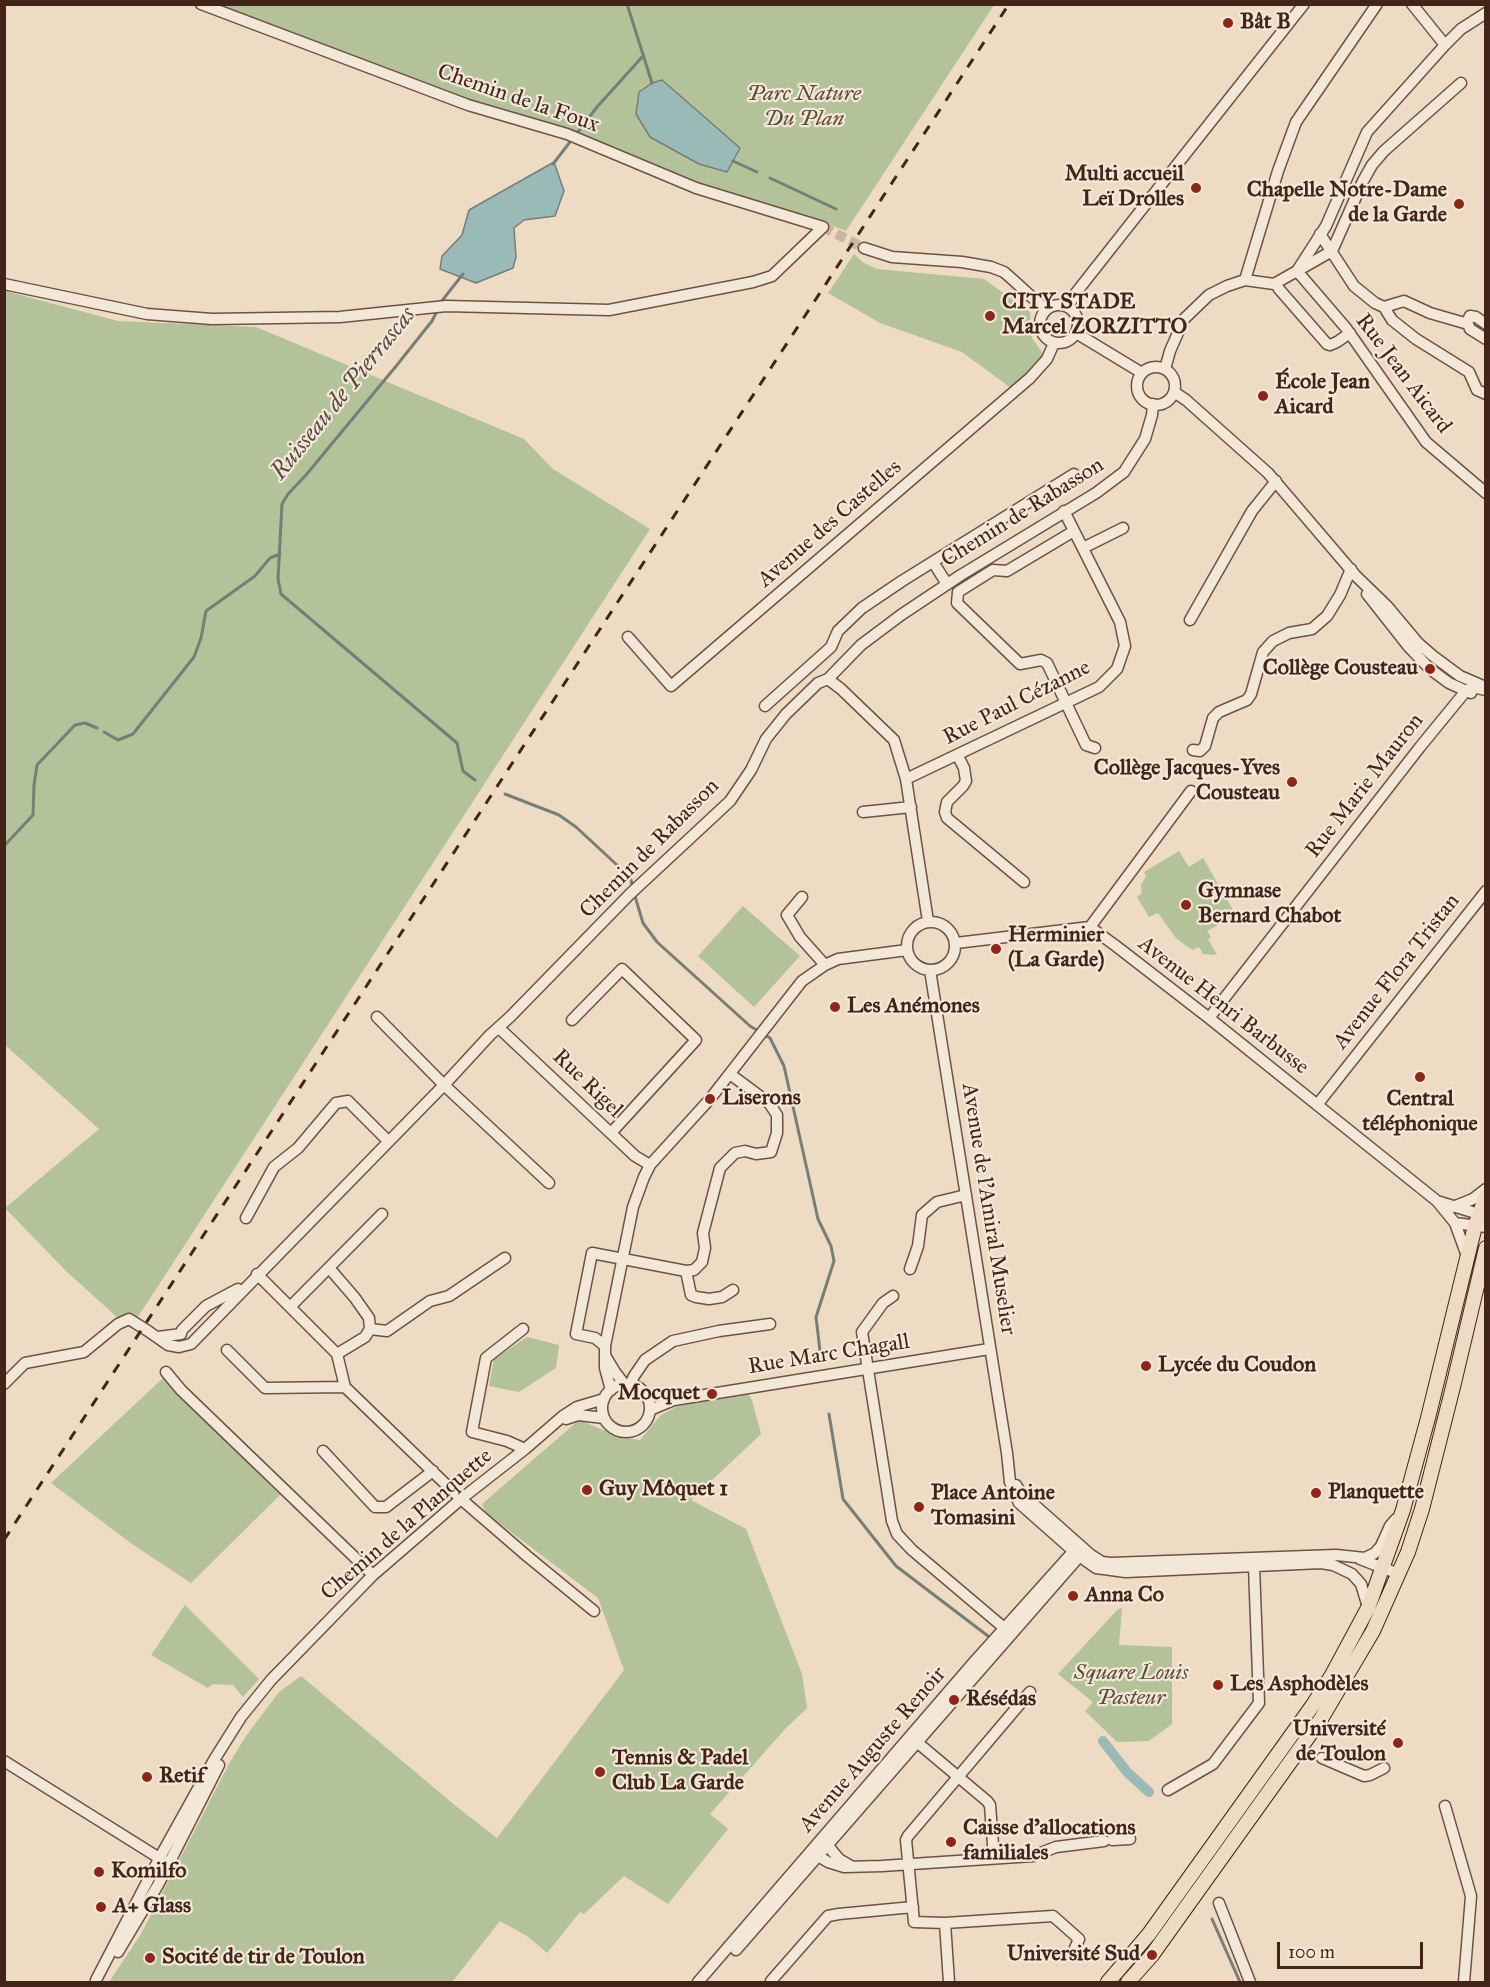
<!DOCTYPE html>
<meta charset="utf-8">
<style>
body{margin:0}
#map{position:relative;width:1490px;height:1987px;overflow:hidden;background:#eddcc3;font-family:"IM FELL Great Primer",serif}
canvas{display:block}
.frame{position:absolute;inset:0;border:6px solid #422419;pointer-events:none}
.scale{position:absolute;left:1277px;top:1942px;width:146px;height:27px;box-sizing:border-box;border:3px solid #422419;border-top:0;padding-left:8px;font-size:18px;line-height:21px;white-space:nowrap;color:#422419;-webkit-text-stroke:4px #f3e8d8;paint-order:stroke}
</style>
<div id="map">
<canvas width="1490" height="1987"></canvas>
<div class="frame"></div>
<div class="scale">100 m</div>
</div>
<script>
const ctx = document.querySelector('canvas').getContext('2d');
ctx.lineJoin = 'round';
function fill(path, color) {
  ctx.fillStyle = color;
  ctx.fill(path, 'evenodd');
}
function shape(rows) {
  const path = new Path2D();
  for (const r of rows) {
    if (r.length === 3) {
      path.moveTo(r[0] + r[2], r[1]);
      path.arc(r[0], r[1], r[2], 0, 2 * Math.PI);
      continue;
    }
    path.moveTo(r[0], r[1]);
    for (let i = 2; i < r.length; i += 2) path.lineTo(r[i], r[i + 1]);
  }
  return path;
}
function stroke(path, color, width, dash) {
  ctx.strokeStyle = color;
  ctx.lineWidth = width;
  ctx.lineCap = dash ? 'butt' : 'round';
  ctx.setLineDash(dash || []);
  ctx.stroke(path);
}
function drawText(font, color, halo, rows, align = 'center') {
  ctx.font = font + ' "IM FELL Great Primer",serif';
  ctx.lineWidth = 4.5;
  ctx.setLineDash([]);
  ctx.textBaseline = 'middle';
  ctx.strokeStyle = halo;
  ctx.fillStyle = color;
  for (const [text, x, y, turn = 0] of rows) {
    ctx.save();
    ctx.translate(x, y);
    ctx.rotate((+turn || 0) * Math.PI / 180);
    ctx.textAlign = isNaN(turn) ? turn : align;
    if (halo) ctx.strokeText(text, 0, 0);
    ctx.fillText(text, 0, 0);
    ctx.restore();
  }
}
fill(shape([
 [213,5,994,5,846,231,804,215,730,196,660,169,571,130,469,101],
 [854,254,864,263,877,269,984,279,1030,312,1032,338,1047,359,1015,391,962,352,880,323,828,293],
 [5,291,118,321,256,327,524,439,553,469,650,529,149,1300,138,1316,119,1319,66,1271,5,1208,99,1129,5,1045],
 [1179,851,1189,867,1203,858,1236,915,1207,931,1211,937,1208,939,1217,955,1203,954,1199,947,1193,950,1186,946,1176,938,1158,913,1149,917,1137,897,1142,893,1141,885,1146,877,1144,872],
 [743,906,800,956,754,1007,698,956],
 [527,1337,559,1345,556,1368,519,1392,489,1386,494,1359],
 [163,1378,280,1495,191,1583,132,1544,51,1483],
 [748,1393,752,1400,761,1434,691,1500,746,1529,802,1674,807,1708,785,1729,710,1814,728,1829,668,1904,624,1876,584,1914,580,1912,547,1953,527,1936,500,1921,452,1982,109,1982,141,1934,230,1762,246,1736,279,1692,301,1676,457,1807,497,1838,624,1670,598,1598,486,1513,482,1504,579,1420,620,1437,640,1440,661,1415,678,1406],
 [185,1605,259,1679,243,1697,233,1685,213,1684,208,1688,151,1655],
 [1122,1608,1119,1645,1172,1647,1172,1724,1149,1741,1117,1742,1085,1711,1093,1702,1058,1674,1118,1609]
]), '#b3c298');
const water = shape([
 [662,80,740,148,727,172,699,164,650,137,636,114,639,92,652,83,662,80],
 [554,162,564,191,555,216,524,220,514,228,516,257,513,268,476,283,440,269,442,256,462,235,469,210,554,162]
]);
fill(water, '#9abab8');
stroke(water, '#777e78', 1.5);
stroke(shape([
 [627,4,652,83],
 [733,161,757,172],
 [553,164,597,107,643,56],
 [770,178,836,209],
 [441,302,463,274],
 [437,311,432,321,397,365,306,475,288,494,282,504,278,579,281,594,457,743,463,771,475,780],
 [104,732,118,740,133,734,194,657,201,638,206,611,255,576,270,558,280,554],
 [505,794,559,815,576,827,630,877,633,887],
 [4,846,33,815,34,785,37,765,75,725,85,723,97,728],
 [634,893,643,923,657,942,750,1026,770,1038,784,1066,818,1219,831,1246,834,1261,816,1317,820,1351],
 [829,1414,843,1499,896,1566,988,1636],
 [1212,1919,1240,1982]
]), '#777e78', 3);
stroke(shape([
 [1103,1741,1127,1772,1149,1792]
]), '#9abab8', 10);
stroke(shape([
 [823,227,864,248]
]), '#cbb7a1', 10, [10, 5]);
const minor = shape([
 [1412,4,1445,45],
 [1461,83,1384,151,1372,165,1363,181,1332,251,1297,271,1346,328,1426,442,1486,493],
 [1320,234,1354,286,1375,303,1384,307,1392,320,1416,339,1469,372,1477,390,1486,394],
 [864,248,892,257,962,262,991,267,1004,272,1012,279,1046,310],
 [1245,280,1278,171,1296,122,1377,4],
 [1276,283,1279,289,1327,344,1330,345,1337,342,1350,333],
 [4,284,147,314,212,319,340,317,446,306,609,310,753,282,772,276,823,227,696,188,567,134,468,105,201,4],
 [1059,324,19],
 [1068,307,1075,294,1153,195,1304,4],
 [1384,307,1404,301,1430,313,1468,324,1470,329,1486,339],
 [1468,324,1467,322,1470,316,1476,317,1486,324],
 [1076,333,1142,373],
 [1156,386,19],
 [1165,369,1170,351,1184,319,1209,295,1227,286,1245,280,1274,284,1297,271,1326,226,1367,132,1445,45,1461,29,1486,13],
 [1174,392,1186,400,1268,473,1356,576,1387,606,1418,643,1433,656,1460,676,1481,685],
 [1074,531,1007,571,993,570,958,592,957,603,1020,664,1041,660,1047,663,1086,745,1095,748],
 [1083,548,1123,528],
 [933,562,947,584],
 [1367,594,1408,646,1430,669,1449,683,1471,693],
 [1190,620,1252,511,1276,481],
 [628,637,671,686,1030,378,1047,359,1054,343],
 [828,679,841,689,894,740,906,779,928,921],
 [765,706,831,647,838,631,862,608,902,581,1074,474],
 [1193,750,1200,751,1205,746,1213,718,1219,712,1247,700,1251,694,1263,652,1273,641,1289,633,1312,629,1327,616,1340,595,1351,569],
 [958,756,964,768,966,781,963,786,947,802,945,812,947,818,1024,882],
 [906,779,1099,687,1117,669,1125,646,1120,622,1064,511],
 [863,812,911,807],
 [802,897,787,915,800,937,825,965],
 [931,946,24],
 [1090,927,1191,791],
 [956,943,1090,927,1116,946,1209,1018,1437,1201,1455,1223,1467,1256],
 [930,970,1007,1453,1010,1482,1019,1503,1079,1556,1096,1568,1126,1572,1321,1563,1333,1565,1352,1574,1361,1584,1368,1607],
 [377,1017,444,1085,549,1183],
 [1209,1018,1420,747,1465,692,1472,687,1486,690],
 [572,1020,622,969,696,1040,611,1133],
 [499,1028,635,1156,650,1165],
 [1317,1105,1486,891],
 [1437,1201,1485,1216],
 [1453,1207,1473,1199,1486,1189],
 [246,1218,274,1167,298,1148,336,1103,348,1101,388,1141],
 [1455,1223,1486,1227],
 [330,1269,355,1298,369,1318,370,1329],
 [910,1269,918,1246,922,1215,937,1202,966,1195],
 [686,1271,691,1295,696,1297,709,1299,722,1297,733,1290],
 [257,1274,337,1354,345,1387,461,1499,527,1556,594,1611],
 [893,1296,883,1303,862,1332,892,1521,897,1534,912,1550,1009,1632],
 [290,1307,382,1214],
 [370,1329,387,1331,430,1301,449,1296,505,1258],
 [523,1329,486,1358,472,1432,507,1441,525,1449],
 [158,1337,181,1334,182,1330,206,1306,238,1289],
 [605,1346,595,1338,576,1334,592,1253,686,1271,694,1270,702,1262,705,1248,703,1233,720,1168,735,1153,745,1151,756,1154,771,1152,777,1133,777,1115,769,1103,730,1074],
 [227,1350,265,1388,345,1387],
 [337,1354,365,1337,370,1329],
 [606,1357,615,1372,625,1385],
 [166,1372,181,1390,373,1575],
 [4,1384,25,1363,84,1352,118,1324,129,1319,148,1331,168,1345,179,1347,191,1344,444,1085,490,1035,510,1017,630,894,730,801,751,770,766,739,786,714,818,683,828,679,861,645,901,615,961,575,1096,493,1124,472,1145,439,1152,415,1153,404],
 [626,1408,24],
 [630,1385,634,1376,645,1360,673,1341,719,1331,770,1324],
 [611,1390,605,1368,605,1346,633,1207,644,1177,650,1165,710,1099,802,981,825,965,838,959,907,950],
 [650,1410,674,1400,989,1349],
 [566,1419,578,1415,604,1418],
 [323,1451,375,1507,386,1507,433,1471],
 [1016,1485,1021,1493,1091,1555,1102,1562,1111,1563,1336,1555,1365,1558,1375,1553,1381,1546,1390,1526,1396,1519],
 [1360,1559,1399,1574],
 [1030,1692,908,1836,906,1840,914,1922,945,1923,1053,1916,1079,1939,1075,1948],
 [912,1738,987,1801,990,1805,994,1858],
 [1322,1758,1364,1776,1370,1775,1384,1768],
 [4,1761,164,1861],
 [1168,1790,1213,1764,1259,1703,1254,1566],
 [1445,1806,1471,1896,1464,1982],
 [823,1840,839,1859,851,1866],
 [1112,1840,1130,1839],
 [813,1853,828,1862,844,1867,882,1866,1033,1856,1056,1847,1104,1841],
 [1219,1903,1250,1982],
 [945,1923,949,1982],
 [736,1950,1085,1550],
 [118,1952,158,1885,219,1765],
 [96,1980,159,1859,214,1760,241,1717,271,1680,373,1575,461,1499,525,1449,563,1416,577,1407,604,1399],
 [771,1981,828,1916,839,1914,913,1907],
 [698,1982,974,1662,1079,1545]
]);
const major = shape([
 [1108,1982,1149,1934,1313,1705,1332,1675,1368,1608,1403,1510,1428,1418,1475,1226,1486,1196],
 [1128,1982,1152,1955,1177,1920,1321,1719,1373,1631,1408,1552,1422,1509,1453,1387,1486,1248]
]);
stroke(minor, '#6d5244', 13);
stroke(major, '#422419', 16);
stroke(minor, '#f3e8d8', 10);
stroke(major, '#eddcc3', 14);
stroke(shape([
 [4,1540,1009,4]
]), '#422419', 3, [10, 10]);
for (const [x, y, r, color] of [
 [1228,23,6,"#8f2418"],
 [1196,188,6,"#8f2418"],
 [1459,204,6,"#8f2418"],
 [990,316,6,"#8f2418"],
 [1263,396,6,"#8f2418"],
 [1430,669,6,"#8f2418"],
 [1292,782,6,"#8f2418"],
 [1186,905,6,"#8f2418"],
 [996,949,6,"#8f2418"],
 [835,1007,6,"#8f2418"],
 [1420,1077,6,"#8f2418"],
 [710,1099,6,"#8f2418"],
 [1146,1366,6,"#8f2418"],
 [712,1394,6,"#8f2418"],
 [587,1490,6,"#8f2418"],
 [1316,1493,6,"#8f2418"],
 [919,1507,6,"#8f2418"],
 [1073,1596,6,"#8f2418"],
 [1218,1685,6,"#8f2418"],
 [954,1700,6,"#8f2418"],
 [1398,1743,6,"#8f2418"],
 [600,1772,6,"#8f2418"],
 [147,1777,6,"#8f2418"],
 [951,1842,6,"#8f2418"],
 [99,1872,6,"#8f2418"],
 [101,1907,6,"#8f2418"],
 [1152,1955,6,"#8f2418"],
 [150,1958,6,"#8f2418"]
]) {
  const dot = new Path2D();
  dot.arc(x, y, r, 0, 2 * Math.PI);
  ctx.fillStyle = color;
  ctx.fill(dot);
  stroke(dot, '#f3e8d8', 2);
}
drawText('bold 22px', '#422419', '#f3e8d8', [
 ["Bât B",1240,23],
 ["Multi accueil",1184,175,"right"],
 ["Leï Drolles",1184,200,"right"],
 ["Chapelle Notre-Dame",1447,191,"right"],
 ["de la Garde",1447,216,"right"],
 ["CITY STADE",1002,303],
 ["Marcel ZORZITTO",1002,328],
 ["École Jean",1275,383],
 ["Aicard",1275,408],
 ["Collège Cousteau",1418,669,"right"],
 ["Collège Jacques-Yves",1280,769,"right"],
 ["Cousteau",1280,794,"right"],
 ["Gymnase",1198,892],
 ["Bernard Chabot",1198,917],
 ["Herminier",1008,936],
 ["(La Garde)",1008,961],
 ["Les Anémones",847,1007],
 ["Liserons",722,1099],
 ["Central",1420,1100,"center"],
 ["téléphonique",1420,1125,"center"],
 ["Lycée du Coudon",1158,1366],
 ["Mocquet",700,1394,"right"],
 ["Guy Môquet 1",599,1490],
 ["Planquette",1328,1493],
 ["Place Antoine",931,1494],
 ["Tomasini",931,1519],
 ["Anna Co",1085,1596],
 ["Les Asphodèles",1230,1685],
 ["Résédas",966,1700],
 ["Université",1386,1730,"right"],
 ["de Toulon",1386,1755,"right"],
 ["Tennis & Padel",612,1759],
 ["Club La Garde",612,1784],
 ["Retif",159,1777],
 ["Caisse d'allocations",963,1829],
 ["familiales",963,1854],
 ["Komilfo",111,1872],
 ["A+ Glass",113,1907],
 ["Université Sud",1140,1955,"right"],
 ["Socité de tir de Toulon",162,1958]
], 'left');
drawText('italic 22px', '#5e4c39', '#f3e8d8', [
 ["Parc Nature",804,95],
 ["Du Plan",804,120],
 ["Square Louis",1131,1674],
 ["Pasteur",1131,1699]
]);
drawText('22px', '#422419', '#f3e8d8', [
 ["Chemin de la Foux",518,99,19],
 ["Rue Jean Aicard",1403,374,53],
 ["Chemin de Rabasson",1023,513,-32],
 ["Avenue des Castelles",830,524,-41],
 ["Rue Paul Cézanne",1017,703,-27],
 ["Rue Marie Mauron",1365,786,-52],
 ["Chemin de Rabasson",650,849,-45],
 ["Avenue Flora Tristan",1397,972,-52],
 ["Avenue Henri Barbusse",1223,1006,38],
 ["Rue Rigel",587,1084,44],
 ["Avenue de l'Amiral Muselier",988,1209,81],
 ["Rue Marc Chagall",829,1355,-9],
 ["Chemin de la Planquette",407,1525,-41],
 ["Avenue Auguste Renoir",873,1750,-49]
]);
drawText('italic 24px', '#584a41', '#f3e8d8', [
 ["Ruisseau de Pierrascas",344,394,-51]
]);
</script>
